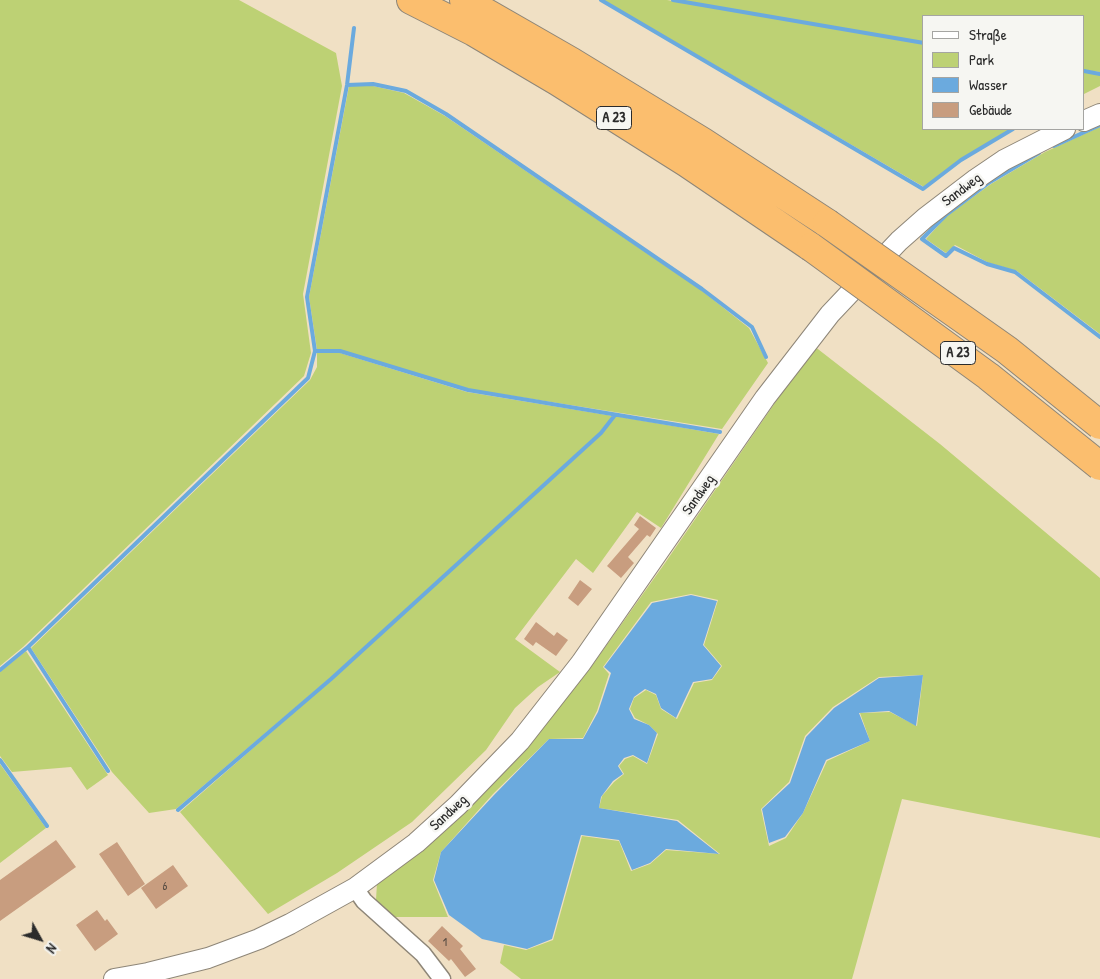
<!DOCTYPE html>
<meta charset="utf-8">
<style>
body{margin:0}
#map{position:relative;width:1100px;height:979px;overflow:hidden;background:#f0e0c4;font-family:"Patrick Hand",sans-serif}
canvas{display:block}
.legend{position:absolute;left:922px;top:15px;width:162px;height:115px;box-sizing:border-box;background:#f6f6f2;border:1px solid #a5a5a2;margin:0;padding:6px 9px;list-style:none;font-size:15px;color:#2b2b2b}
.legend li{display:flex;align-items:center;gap:10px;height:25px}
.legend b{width:25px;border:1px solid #a5a5a2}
.north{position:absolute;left:15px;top:914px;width:50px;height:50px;-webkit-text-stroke:4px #f6f6f2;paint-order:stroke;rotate:129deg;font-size:14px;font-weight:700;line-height:20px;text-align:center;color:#2b2b2b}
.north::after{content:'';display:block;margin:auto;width:18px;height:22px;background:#2b2b2b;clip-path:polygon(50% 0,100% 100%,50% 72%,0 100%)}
</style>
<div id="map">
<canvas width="1100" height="979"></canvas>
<ul class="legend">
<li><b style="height:6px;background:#fff"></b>Straße</li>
<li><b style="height:14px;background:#bdd174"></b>Park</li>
<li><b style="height:14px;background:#6baade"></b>Wasser</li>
<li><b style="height:14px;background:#c89d7f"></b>Gebäude</li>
</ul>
<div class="north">N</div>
</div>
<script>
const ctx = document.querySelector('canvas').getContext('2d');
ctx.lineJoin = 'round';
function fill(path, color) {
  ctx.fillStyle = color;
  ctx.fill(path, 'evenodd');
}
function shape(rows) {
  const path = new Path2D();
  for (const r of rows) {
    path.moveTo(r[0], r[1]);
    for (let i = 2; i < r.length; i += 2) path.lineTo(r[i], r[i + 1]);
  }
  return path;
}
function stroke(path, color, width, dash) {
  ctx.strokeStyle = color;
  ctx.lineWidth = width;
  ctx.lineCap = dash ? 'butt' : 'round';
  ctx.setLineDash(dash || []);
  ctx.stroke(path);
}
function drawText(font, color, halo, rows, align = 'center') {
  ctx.font = font + ' "Patrick Hand",sans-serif';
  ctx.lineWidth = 5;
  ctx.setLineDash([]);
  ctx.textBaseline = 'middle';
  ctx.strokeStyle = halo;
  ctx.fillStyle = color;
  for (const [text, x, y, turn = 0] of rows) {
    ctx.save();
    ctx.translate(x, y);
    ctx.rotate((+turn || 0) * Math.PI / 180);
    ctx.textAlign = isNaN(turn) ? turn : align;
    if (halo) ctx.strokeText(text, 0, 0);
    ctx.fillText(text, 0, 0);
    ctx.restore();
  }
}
fill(shape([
 [0,0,239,0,336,53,342,86,303,294,311,353,304,376,23,647,0,666],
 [603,0,667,0,924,44,924,129,1011,129,961,159,924,187],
 [678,0,1100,0,1100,72,1084,70,1084,16,924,16,924,42],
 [1084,72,1100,74,1100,86,1084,94],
 [349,86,373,86,404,93,445,116,701,290,749,328,768,363,722,429,469,389,341,350,317,350,309,297],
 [1100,127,1100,334,1017,271,989,263,955,245,946,253,926,239,947,216,991,184,1045,152],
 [814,346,940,444,1100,578,1100,838,902,799,852,979,521,979,500,963,504,945,526,950,553,940,582,836,619,841,631,871,650,864,666,850,720,854,678,820,599,808,602,796,614,782,624,774,619,766,625,759,633,756,647,764,658,734,649,725,635,718,630,709,634,698,646,690,656,695,661,709,677,719,694,683,712,680,722,666,704,645,718,600,691,594,651,602,603,667,609,674,597,711,583,738,549,739,493,794,441,852,433,880,448,917,394,917,376,900,377,883,446,829,523,753,591,667,665,563],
 [923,675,917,726,890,712,860,713,870,741,827,761,803,813,786,838,769,846,761,809,789,782,805,736,833,707,879,677],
 [317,353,340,353,467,392,613,416,600,432,330,678,176,809,149,813,112,772,31,648,310,380,317,367],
 [615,416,719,434,661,528,637,512,593,573,576,559,515,639,560,672,538,687,515,708,486,750,412,822,337,873,268,914,180,812,331,680,602,434],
 [26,651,108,775,87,790,71,767,12,772,0,756,0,672],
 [0,764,46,828,0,863]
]), '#bdd174');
fill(shape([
 [691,595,717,601,703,645,721,666,712,679,693,682,676,718,661,708,656,694,645,689,634,697,629,709,634,719,649,725,657,733,647,763,633,755,624,758,618,766,623,774,613,781,601,797,599,808,677,821,719,854,666,849,650,863,632,870,619,840,581,835,552,939,527,949,482,939,449,915,434,880,441,852,494,795,549,739,583,739,598,712,611,673,604,667,652,603],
 [923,675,916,726,889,711,859,713,870,741,826,760,803,813,785,837,769,843,762,809,790,783,806,737,834,708,879,678]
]), '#6baade');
stroke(shape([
 [601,0,923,189,961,160,1013,129],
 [673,0,924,43],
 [1084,71,1100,74],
 [347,85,373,84,406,91,446,114,702,289,752,327,766,357],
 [1054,146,1100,125],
 [1039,153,990,182,946,215,922,239,946,256,954,248,987,264,1015,272,1100,337],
 [315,351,340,351,468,390,720,432],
 [0,670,28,647],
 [0,760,47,826],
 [108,771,28,647,308,378,315,351,307,297,347,85,354,28],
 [178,810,331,679,601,433,615,415]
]), '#6baade', 4);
fill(shape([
 [640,516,656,528,650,537,647,535,628,557,634,563,621,578,607,566,639,529,634,525],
 [580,580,592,589,578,606,568,598],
 [536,622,554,636,557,632,568,640,556,656,536,642,533,646,524,639],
 [56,840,76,867,0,921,0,880],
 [117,842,145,884,128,896,99,854],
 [173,865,188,886,156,909,141,888],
 [97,910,105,921,107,919,118,934,95,951,76,925],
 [442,926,463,946,460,949,476,969,465,977,451,959,449,961,428,941]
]), '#c89d7f');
const minor = shape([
 [355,888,364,901,423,954,442,979]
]);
const tertiary = shape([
 [1084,121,1100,114],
 [114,979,148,973,208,958,259,939,290,924,355,888,416,843,458,805,520,741,581,663,765,398,830,314,899,241,925,218,976,179,1004,160,1065,129]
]);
const motorway = shape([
 [411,0,474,32,557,81,687,163,811,247],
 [464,0,572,62,703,142,827,223]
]);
stroke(minor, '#8e8678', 19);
stroke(tertiary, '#8e8678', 22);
stroke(motorway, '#8e8678', 30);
stroke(minor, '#fff', 16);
stroke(tertiary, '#fff', 20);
stroke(motorway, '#fbbe6e', 28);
const motorwayBridge = shape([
 [827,223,1007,350,1100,425],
 [811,247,988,376,1100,466]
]);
stroke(motorwayBridge, '#8e8678', 30, []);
stroke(motorwayBridge, '#fbbe6e', 28);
drawText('12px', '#524840', null, [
 ["6",165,887],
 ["1",445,943]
]);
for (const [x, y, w] of [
 [614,118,35],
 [958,353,35]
]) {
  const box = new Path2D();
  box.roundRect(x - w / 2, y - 11.5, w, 23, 4);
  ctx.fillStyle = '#f6f6f2';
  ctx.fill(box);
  stroke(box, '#2b2b2b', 1);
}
drawText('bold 14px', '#2b2b2b', null, [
 ["A 23",614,118],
 ["A 23",958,353]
]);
drawText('15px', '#2b2b2b', '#f6f6f2', [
 ["Sandweg",962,190,-37],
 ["Sandweg",699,495,-55],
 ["Sandweg",449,813,-43]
]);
</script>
